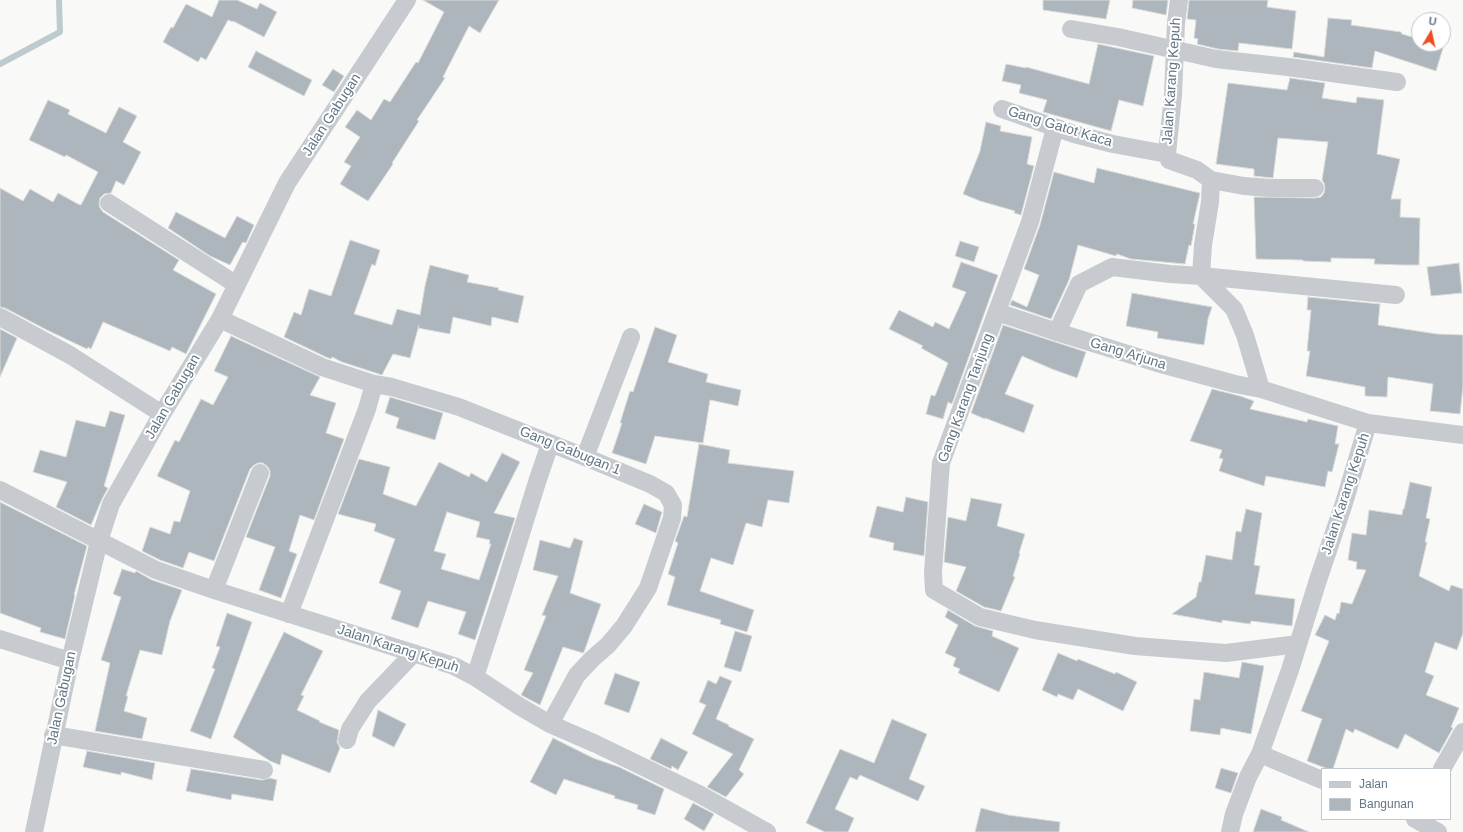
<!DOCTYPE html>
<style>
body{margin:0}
#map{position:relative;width:1463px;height:832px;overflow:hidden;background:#f9f9f7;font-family:Helvetica,sans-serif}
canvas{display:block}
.legend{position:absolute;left:1321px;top:768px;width:130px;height:52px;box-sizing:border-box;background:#fff;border:1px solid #c0c8ce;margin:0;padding:5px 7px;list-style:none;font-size:12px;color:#627584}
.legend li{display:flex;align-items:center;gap:8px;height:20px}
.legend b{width:20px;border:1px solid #c0c8ce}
.north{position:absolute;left:1411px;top:12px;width:40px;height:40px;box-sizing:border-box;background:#fff;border:1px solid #c0c8ce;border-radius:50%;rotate:9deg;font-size:11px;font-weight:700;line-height:16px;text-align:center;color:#627584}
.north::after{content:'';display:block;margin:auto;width:14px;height:18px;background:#ee4d21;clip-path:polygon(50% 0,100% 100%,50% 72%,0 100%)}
</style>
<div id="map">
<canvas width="1463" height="832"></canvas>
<ul class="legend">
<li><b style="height:5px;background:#c7cbcf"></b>Jalan</li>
<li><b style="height:11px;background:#adb6bc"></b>Bangunan</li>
</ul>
<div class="north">U</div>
</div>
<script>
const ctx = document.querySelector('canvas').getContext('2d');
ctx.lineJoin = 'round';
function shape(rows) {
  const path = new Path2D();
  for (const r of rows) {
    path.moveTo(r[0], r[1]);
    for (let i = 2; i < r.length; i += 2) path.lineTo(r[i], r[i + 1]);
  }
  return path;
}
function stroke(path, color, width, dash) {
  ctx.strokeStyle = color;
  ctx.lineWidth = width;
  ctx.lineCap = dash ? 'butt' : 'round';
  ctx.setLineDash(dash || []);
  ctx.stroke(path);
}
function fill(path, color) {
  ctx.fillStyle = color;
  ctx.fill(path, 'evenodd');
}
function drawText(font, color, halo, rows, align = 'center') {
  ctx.font = font + ' Helvetica,sans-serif';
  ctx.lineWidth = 4;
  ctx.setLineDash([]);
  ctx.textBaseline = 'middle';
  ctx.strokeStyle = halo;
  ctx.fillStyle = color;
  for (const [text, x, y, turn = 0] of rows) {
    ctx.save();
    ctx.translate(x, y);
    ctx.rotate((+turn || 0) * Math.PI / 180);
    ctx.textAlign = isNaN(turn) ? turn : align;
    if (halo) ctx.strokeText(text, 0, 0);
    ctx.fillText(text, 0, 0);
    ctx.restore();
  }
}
stroke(shape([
 [0,64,60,32,59,0]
]), '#bdcace', 6);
const building = shape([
 [219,0,237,0,257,9,260,3,277,12,264,37,233,21,233,22,228,20,206,60,201,57,198,62,163,42,171,27,173,28,186,4,212,17,219,0],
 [423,0,499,0,480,33,469,26,443,77,445,78,417,120,419,121,392,163,393,164,368,201,340,184,351,166,344,162,360,137,345,127,357,110,371,120,384,99,390,102,416,62,418,63,444,12,423,0],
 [1043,0,1110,0,1106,19,1043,10,1043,0],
 [1133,0,1168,0,1166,15,1132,8,1133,0],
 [1189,0,1268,0,1267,7,1296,11,1292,49,1239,43,1238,51,1218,49,1197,44,1198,39,1194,38,1196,20,1187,19,1189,0],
 [1328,18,1352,20,1351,25,1401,32,1402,34,1419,39,1419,44,1433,44,1443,48,1436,71,1375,51,1372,68,1293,57,1294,52,1324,57,1328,18],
 [1098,44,1154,56,1143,106,1119,100,1111,131,1043,112,1047,100,1019,93,1021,85,1002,81,1006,64,1026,68,1026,67,1089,84,1098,44],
 [256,51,312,80,304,96,248,67,256,51],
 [333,69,344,76,334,92,322,85,333,69],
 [1290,78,1325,83,1322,98,1356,103,1357,97,1384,100,1377,154,1400,159,1391,199,1401,199,1400,217,1420,218,1419,265,1403,265,1374,264,1375,259,1331,258,1331,262,1303,261,1303,260,1256,259,1254,197,1315,198,1321,197,1324,193,1325,188,1324,183,1322,180,1328,142,1278,138,1273,178,1254,176,1254,169,1216,164,1228,83,1287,90,1290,78],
 [48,100,70,110,68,114,106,133,119,107,137,116,123,142,141,152,124,185,116,181,111,193,104,194,100,198,99,203,100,208,103,212,179,260,173,270,216,294,186,354,172,347,170,351,103,322,91,349,88,347,87,349,47,330,5,308,0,307,0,188,23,201,30,189,53,202,58,193,78,204,81,205,98,172,66,155,65,157,29,140,48,100],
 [986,122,1001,126,1000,131,1032,137,1027,164,1034,166,1021,215,1014,213,1015,211,980,201,963,194,980,151,986,122],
 [1097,168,1200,193,1193,224,1195,224,1191,246,1189,245,1185,264,1131,259,1117,254,1116,256,1078,245,1069,280,1051,319,1010,305,1012,300,1027,307,1039,275,1024,269,1040,225,1054,172,1094,183,1097,168],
 [176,212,225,238,237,216,254,225,246,243,243,242,242,243,230,265,210,256,168,228,176,212],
 [350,240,380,250,375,266,372,264,354,314,392,325,397,309,420,315,425,286,430,265,469,275,467,282,499,288,498,290,524,296,518,323,492,317,491,326,453,317,450,334,418,328,419,325,410,358,393,354,382,375,342,362,332,357,331,359,326,357,284,337,294,312,301,315,309,289,331,296,350,240],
 [960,241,979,247,974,262,955,256,960,241],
 [961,262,998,275,952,404,948,402,943,419,926,414,931,395,935,396,948,363,921,348,923,346,889,329,899,310,933,327,935,322,949,329,966,292,952,287,961,262],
 [1459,263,1462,293,1431,296,1427,267,1459,263],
 [1132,293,1212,307,1208,319,1204,345,1157,338,1158,332,1126,326,1132,293],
 [1308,297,1380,304,1378,325,1437,334,1463,335,1463,386,1460,414,1430,411,1433,384,1388,377,1387,397,1365,396,1365,387,1306,376,1310,351,1307,351,1311,310,1307,310,1308,297],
 [1003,325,1086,352,1077,378,1052,369,1022,356,1005,394,1034,405,1024,433,985,418,985,419,971,413,1003,325],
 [655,327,677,335,668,362,708,374,706,382,741,390,738,406,710,400,703,443,655,436,646,464,612,453,622,423,620,423,630,391,633,392,655,327],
 [0,329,17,338,0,377,0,329],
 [231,336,320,377,310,395,336,403,326,433,344,439,314,520,300,515,289,551,297,554,281,598,259,590,275,547,246,537,270,476,270,471,268,467,263,463,258,463,254,465,250,469,214,561,189,552,183,568,160,560,142,551,150,527,170,534,174,521,180,522,190,491,157,476,175,440,179,442,201,399,213,405,228,377,214,371,231,336],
 [1212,389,1240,396,1254,401,1250,409,1307,422,1308,419,1338,426,1335,444,1339,444,1332,472,1328,471,1325,487,1266,476,1264,486,1219,471,1223,459,1219,458,1222,450,1190,441,1212,389],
 [390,397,443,413,435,440,396,428,399,418,385,413,390,397],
 [110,411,125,415,104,486,108,488,102,499,91,525,56,507,67,482,33,472,40,450,66,457,76,420,105,427,110,411],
 [699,444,730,450,728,463,794,471,789,503,768,500,762,527,746,523,733,565,711,558,700,591,754,610,747,632,720,624,721,620,667,605,675,577,668,574,678,543,675,541,684,516,687,517,699,444],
 [502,453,520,462,494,513,515,518,475,640,458,634,466,612,428,601,418,628,391,619,401,591,379,583,395,539,374,531,376,524,338,514,359,459,390,467,383,494,416,506,439,462,469,477,471,473,487,482,502,453],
 [447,512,480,522,476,537,490,540,489,544,491,544,479,580,441,569,446,554,434,551,447,512],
 [1410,482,1432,487,1426,518,1430,519,1425,542,1427,542,1419,576,1449,591,1451,585,1463,589,1463,633,1457,650,1435,642,1425,672,1434,676,1426,695,1459,708,1451,727,1453,728,1439,753,1405,734,1398,749,1355,729,1353,733,1346,729,1333,769,1328,769,1307,761,1322,719,1301,711,1329,641,1315,635,1325,615,1335,620,1337,613,1339,614,1341,602,1352,604,1366,570,1356,569,1357,562,1348,560,1352,533,1366,535,1369,510,1402,515,1403,509,1404,509,1410,482],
 [906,497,928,502,924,556,893,550,894,543,869,537,877,506,903,512,906,497],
 [971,498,1002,504,997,526,1025,534,1019,553,1020,554,1013,576,1015,577,1001,611,984,607,956,591,966,567,944,562,948,517,966,521,971,498],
 [0,502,87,546,74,595,75,595,65,639,40,632,41,628,0,613,0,502],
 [644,504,662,512,656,533,635,524,644,504],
 [1246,509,1262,513,1254,565,1260,566,1255,594,1295,599,1292,626,1251,621,1250,624,1222,620,1222,623,1172,614,1196,597,1199,582,1201,582,1206,555,1232,560,1236,531,1241,532,1246,509],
 [574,538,583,541,570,593,601,604,584,652,583,653,563,647,540,705,521,695,533,673,524,670,546,616,542,615,558,576,533,570,540,540,570,548,574,538],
 [122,569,135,573,136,571,152,580,182,590,170,621,162,655,140,650,126,696,128,696,124,711,147,718,142,739,95,731,110,663,101,660,121,597,113,594,122,569],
 [948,610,975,626,993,631,992,636,1019,648,999,692,958,673,960,669,953,666,956,658,945,653,958,625,945,617,948,610],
 [227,613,252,622,211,739,190,731,215,669,212,668,220,647,216,646,227,613],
 [735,631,752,636,741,672,724,667,735,631],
 [284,632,323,651,301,695,304,696,297,710,320,721,319,722,339,730,337,742,340,748,330,773,282,754,280,765,270,761,233,737,284,632],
 [1058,653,1077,661,1078,659,1115,674,1116,672,1137,682,1123,711,1078,689,1073,700,1058,694,1057,697,1042,690,1058,653],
 [1242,662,1264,666,1251,734,1221,728,1220,735,1190,731,1194,699,1200,700,1204,672,1239,678,1242,662],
 [615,673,640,682,629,713,604,704,615,673],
 [720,676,732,681,716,719,729,725,728,726,754,739,739,770,744,774,726,797,707,787,733,754,692,734,706,705,699,702,708,680,716,684,720,676],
 [378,710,406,724,394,747,372,736,378,710],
 [892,719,927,734,909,779,925,786,918,801,860,775,857,780,850,777,835,809,854,818,848,832,825,832,806,823,840,749,874,763,892,719],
 [553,738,593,758,619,767,664,789,655,815,637,809,638,805,614,798,615,796,564,779,556,795,530,782,553,738],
 [661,738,688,752,678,770,672,766,671,769,650,759,661,738],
 [87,751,155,763,152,780,121,772,121,775,83,767,87,751],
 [1221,768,1238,773,1231,793,1215,788,1221,768],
 [191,769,262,780,270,778,277,780,273,801,232,794,231,800,186,791,191,769],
 [693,803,714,814,704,831,684,819,693,803],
 [981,808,1008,815,1060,822,1059,832,975,832,981,808],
 [1261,809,1282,817,1281,820,1309,832,1253,832,1261,809]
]);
fill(building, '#adb6bc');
stroke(building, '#dbdbd9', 1);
stroke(shape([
 [1179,0,1176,23,1173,95,1167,154,1169,160,1197,170,1211,180,1210,202,1203,245,1201,276,1234,309,1245,335,1261,389,1368,423,1344,503,1318,580,1290,670,1260,754,1248,777,1234,814,1230,832],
 [1071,29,1118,37,1216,59,1288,67,1397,82],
 [1002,109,1074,134,1113,144,1167,154],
 [1055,128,1030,222,941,463,933,572,934,590,980,617,1035,630,1135,646,1226,653,1298,644],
 [1211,180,1244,186,1270,188,1315,188],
 [109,203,237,285],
 [997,312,1057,332,1157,363,1235,384,1261,389],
 [0,317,70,355,162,414],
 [220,319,322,367,374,384,392,387,459,407,585,457,650,484,666,493,673,505,672,518,648,588,624,626,608,645,592,659,577,675,550,724],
 [1057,332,1079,284,1112,267,1170,274,1201,276,1396,295],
 [1368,423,1463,435],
 [585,457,631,337],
 [0,490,156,570,214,590,454,666,475,677,519,706,550,724,596,744,699,794,767,832],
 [214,590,260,473],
 [289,614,367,409,374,384],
 [0,639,70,661],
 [475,677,505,585,538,479,550,444],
 [53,735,264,770],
 [347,740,350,729,368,701,414,653],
 [1260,754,1322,780],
 [1442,769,1463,732],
 [1415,819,1438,832],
 [34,832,70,661,99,541,111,504,162,414,220,319,287,183,407,0]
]), '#c7cbcf', 18);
drawText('14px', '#627584', '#fff', [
 ["Jalan Karang Kepuh",1172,81,-86],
 ["Jalan Gabugan",332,115,-57],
 ["Gang Gatot Kaca",1060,127,17],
 ["Gang Arjuna",1128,354,17],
 ["Jalan Gabugan",173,397,-60],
 ["Gang Karang Tanjung",966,398,-70],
 ["Gang Gabugan 1",570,451,22],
 ["Jalan Karang Kepuh",1346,494,-72],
 ["Jalan Karang Kepuh",398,649,18],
 ["Jalan Gabugan",62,698,-78]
]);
</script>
